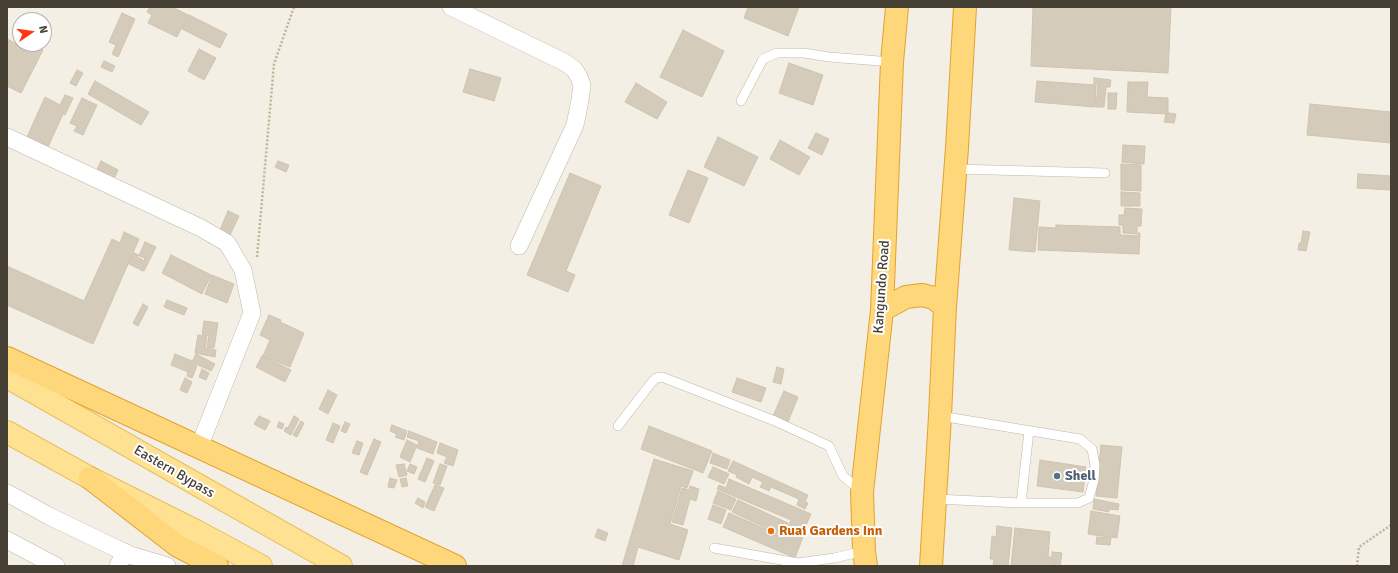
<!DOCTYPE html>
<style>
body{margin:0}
#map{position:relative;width:1398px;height:573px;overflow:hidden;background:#f3efe5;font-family:Signika,sans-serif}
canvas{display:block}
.frame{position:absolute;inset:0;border:8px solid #463f34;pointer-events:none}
.north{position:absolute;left:12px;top:12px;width:40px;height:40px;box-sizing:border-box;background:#fff;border:1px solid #b5b2ae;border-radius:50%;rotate:77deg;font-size:11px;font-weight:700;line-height:16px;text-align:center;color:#463f34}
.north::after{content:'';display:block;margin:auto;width:14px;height:18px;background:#ff3610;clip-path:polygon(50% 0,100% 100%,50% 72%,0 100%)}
</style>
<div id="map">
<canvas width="1398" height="573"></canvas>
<div class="frame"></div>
<div class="north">N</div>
</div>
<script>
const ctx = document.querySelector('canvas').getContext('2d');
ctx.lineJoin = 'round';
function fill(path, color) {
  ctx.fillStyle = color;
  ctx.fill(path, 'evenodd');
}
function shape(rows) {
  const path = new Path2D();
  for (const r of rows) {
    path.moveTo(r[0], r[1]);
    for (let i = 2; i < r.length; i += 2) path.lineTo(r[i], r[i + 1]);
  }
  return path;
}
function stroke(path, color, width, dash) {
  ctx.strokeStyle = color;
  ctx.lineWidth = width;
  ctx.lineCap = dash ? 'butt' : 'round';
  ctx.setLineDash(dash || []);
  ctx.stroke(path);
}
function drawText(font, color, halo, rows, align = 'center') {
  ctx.font = font + ' Signika,sans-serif';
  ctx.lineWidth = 4;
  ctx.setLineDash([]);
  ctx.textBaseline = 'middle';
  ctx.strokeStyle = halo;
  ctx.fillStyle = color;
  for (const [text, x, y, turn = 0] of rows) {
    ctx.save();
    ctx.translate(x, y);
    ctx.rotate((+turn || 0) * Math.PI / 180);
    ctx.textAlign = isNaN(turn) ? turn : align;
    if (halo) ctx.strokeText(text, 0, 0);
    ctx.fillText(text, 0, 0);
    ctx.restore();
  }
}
const building = shape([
 [150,7,172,7,188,15,177,37,148,23,152,15,147,12,150,7],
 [748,7,799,7,788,36,744,18,748,7],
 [1033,7,1171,7,1168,73,1031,66,1033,7],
 [122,13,135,19,118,57,112,54,116,45,109,42,122,13],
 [189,15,227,34,220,48,182,29,189,15],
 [683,30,724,51,702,97,660,77,683,30],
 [7,39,23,47,24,44,30,44,43,50,21,93,7,86,7,39],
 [199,49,216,58,204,80,188,71,199,49],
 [104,61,115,66,112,72,101,67,104,61],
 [789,63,823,75,813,105,779,93,789,63],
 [470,69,501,78,494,101,463,92,470,69],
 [77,70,83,73,76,86,70,83,77,70],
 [1094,78,1111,80,1110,87,1106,87,1104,107,1096,107,1098,84,1094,84,1094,78],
 [95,81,149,112,141,125,88,94,95,81],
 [1037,81,1096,85,1095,107,1035,102,1037,81],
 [1128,82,1148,82,1147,97,1168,98,1168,114,1127,112,1128,82],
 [636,83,667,102,657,119,625,102,636,83],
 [1108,93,1117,93,1116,109,1108,109,1108,93],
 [65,95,73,98,65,115,63,114,48,147,27,137,45,97,60,105,65,95],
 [82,98,97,105,83,135,74,131,77,126,70,123,82,98],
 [1310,104,1391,112,1391,143,1307,135,1310,104],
 [1169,113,1176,114,1174,123,1164,122,1166,114,1168,115,1169,113],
 [816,133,829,139,822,155,808,148,816,133],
 [718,137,758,157,744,186,704,167,718,137],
 [780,140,810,157,799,175,770,159,780,140],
 [1123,145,1145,146,1144,164,1122,162,1123,145],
 [101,161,118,170,112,183,95,174,101,161],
 [278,161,289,165,286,172,275,167,278,161],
 [1121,164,1141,165,1141,191,1121,190,1121,164],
 [688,170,708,178,689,223,669,215,688,170],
 [570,173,601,186,566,271,575,275,568,292,527,275,570,173],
 [1358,174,1391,176,1391,190,1357,188,1358,174],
 [1121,192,1140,193,1140,206,1121,206,1121,192],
 [1014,198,1040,201,1035,252,1009,250,1014,198],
 [1125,208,1142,209,1141,226,1137,226,1137,234,1123,233,1123,225,1119,225,1119,215,1124,215,1125,208],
 [228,211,239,216,230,235,220,230,228,211],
 [1056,225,1120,227,1120,235,1138,236,1138,233,1140,233,1139,254,1038,250,1039,227,1056,228,1056,225],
 [1303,231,1310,232,1306,251,1298,250,1299,243,1301,243,1303,231],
 [124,232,139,239,93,344,7,305,7,266,84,301,112,239,120,243,124,232],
 [145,242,156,247,144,271,140,270,145,258,139,256,145,242],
 [134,253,139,255,137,257,143,260,139,269,129,264,134,253],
 [171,255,211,275,202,294,162,273,171,255],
 [212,275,234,284,227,303,205,294,212,275],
 [167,300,187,308,184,315,164,307,167,300],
 [143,304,148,307,138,326,133,323,143,304],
 [269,315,281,320,280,322,304,333,290,367,263,356,270,340,260,335,269,315],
 [204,321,218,323,214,348,207,347,209,336,202,335,204,321],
 [198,335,207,337,205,348,216,350,215,357,195,353,198,335],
 [175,354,192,361,191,363,197,366,192,378,187,376,188,372,171,365,175,354],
 [196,354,215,364,211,371,192,362,196,354],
 [262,356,291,370,285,382,256,367,262,356],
 [777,367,784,369,781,384,773,382,777,367],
 [202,369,209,373,206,380,199,377,202,369],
 [185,378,192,382,187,393,180,390,185,378],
 [737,378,766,388,761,402,732,392,737,378],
 [328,390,337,395,328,414,319,409,328,390],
 [784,391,798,397,788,422,773,416,784,391],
 [259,416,270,421,265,430,254,424,259,416],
 [294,416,299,419,291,435,284,431,286,427,288,428,294,416],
 [301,421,304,423,297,437,293,435,301,421],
 [279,422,284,424,282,429,277,427,279,422],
 [345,422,350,424,346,433,341,431,345,422],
 [333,423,340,426,333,443,326,440,333,423],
 [392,425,407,431,404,440,395,437,397,434,390,431,392,425],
 [649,426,712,451,703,473,641,449,649,426],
 [409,431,437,442,433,454,417,448,419,441,407,437,409,431],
 [374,439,381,442,367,475,360,472,374,439],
 [407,440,417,445,410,462,400,457,407,440],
 [357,441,363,443,359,455,352,453,357,441],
 [440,443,458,450,453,466,444,463,447,457,437,453,440,443],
 [1101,445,1122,447,1117,498,1096,496,1101,445],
 [713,453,730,460,727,469,710,463,713,453],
 [427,458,434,461,425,482,418,479,427,458],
 [654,459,693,471,687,488,681,486,670,524,688,530,679,560,638,547,633,566,622,566,654,459],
 [1040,460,1086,467,1083,492,1037,486,1040,460],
 [733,461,808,495,805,502,808,503,805,509,797,505,799,499,771,487,769,491,760,487,763,482,752,477,749,484,736,477,737,475,728,471,733,461],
 [404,464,407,475,399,477,396,465,404,464],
 [410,464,417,467,414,474,407,471,410,464],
 [440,464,447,466,440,485,433,483,440,464],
 [713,467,729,474,724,484,708,477,713,467],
 [390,478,397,480,394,488,388,487,390,478],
 [406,478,408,486,402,487,400,479,406,478],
 [729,479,811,514,802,534,788,527,791,520,717,489,719,485,726,488,729,479],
 [435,485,444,488,434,511,425,507,435,485],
 [690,486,699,489,696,501,690,499,683,525,672,522,682,488,689,490,690,486],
 [718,491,736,499,731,510,713,503,718,491],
 [418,498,425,502,423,508,415,503,418,498],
 [1094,499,1119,504,1118,510,1109,509,1109,512,1093,509,1094,499],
 [738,500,788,523,782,535,732,512,738,500],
 [713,505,726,510,721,524,708,519,713,505],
 [1091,511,1120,516,1117,538,1088,534,1091,511],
 [729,513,784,537,787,530,803,537,795,558,723,527,729,513],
 [997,526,1012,528,1008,566,993,566,994,559,990,559,992,536,996,537,997,526],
 [1015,528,1050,532,1048,557,1054,557,1054,566,1011,566,1015,528],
 [598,529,608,533,605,541,595,537,598,529],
 [1097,537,1111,538,1110,545,1096,544,1097,537],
 [1052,552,1062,553,1060,566,1054,566,1056,556,1052,556,1052,552]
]);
fill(building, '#d5cbba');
stroke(building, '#d0c3ad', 1);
const service = shape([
 [741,101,763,59,777,53,804,53,829,57,892,62],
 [955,169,1105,173],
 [618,426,652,382,656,378,662,377,775,421,829,446,843,476,861,491],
 [935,499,1021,503,1078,503,1089,498,1094,480,1095,465,1092,449,1080,439,940,416],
 [1021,503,1029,431],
 [714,548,798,563,834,558,864,551]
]);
const minor = shape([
 [451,7,564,62,574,69,579,77,582,85,580,100,575,125,519,246],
 [7,137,201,228,227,243,243,270,252,313,199,447],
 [7,493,49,516,130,555,167,566],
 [7,540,56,566],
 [118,566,125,552]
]);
const primary = shape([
 [7,377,341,566],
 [7,432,90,478,196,531,261,566]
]);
const trunk = shape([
 [882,310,906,297,922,295,934,298,945,307],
 [7,358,455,566],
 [90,478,178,546,217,566],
 [866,566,864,551,862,492,882,310,892,62,897,7],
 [931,566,940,416,945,307,957,148,965,7]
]);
stroke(service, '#bfb7a7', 10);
stroke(minor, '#bfb7a7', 18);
stroke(primary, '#e7bf5f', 24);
stroke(trunk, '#e2a230', 24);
stroke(shape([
 [257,257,274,64,294,7],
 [1357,566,1359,547,1391,525]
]), '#c1b398', 2.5, [2, 2]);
stroke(service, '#fff', 9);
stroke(minor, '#fff', 17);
stroke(primary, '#ffe192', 22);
stroke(trunk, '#ffd77b', 22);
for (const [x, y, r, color] of [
 [1057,476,4,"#5c6f8a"],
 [771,531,4,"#e8710a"]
]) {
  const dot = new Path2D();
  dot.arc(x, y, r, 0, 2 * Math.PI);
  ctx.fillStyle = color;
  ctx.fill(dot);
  stroke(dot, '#fff', 1.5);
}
drawText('14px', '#463f34', '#fff', [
 ["Kangundo Road",882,287,-86],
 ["Eastern Bypass",174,472,30]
]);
drawText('bold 14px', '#4e5e75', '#fff', [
 ["Shell",1065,476]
], 'left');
drawText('bold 14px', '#c56008', '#fff', [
 ["Ruai Gardens Inn",779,531]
], 'left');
</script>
